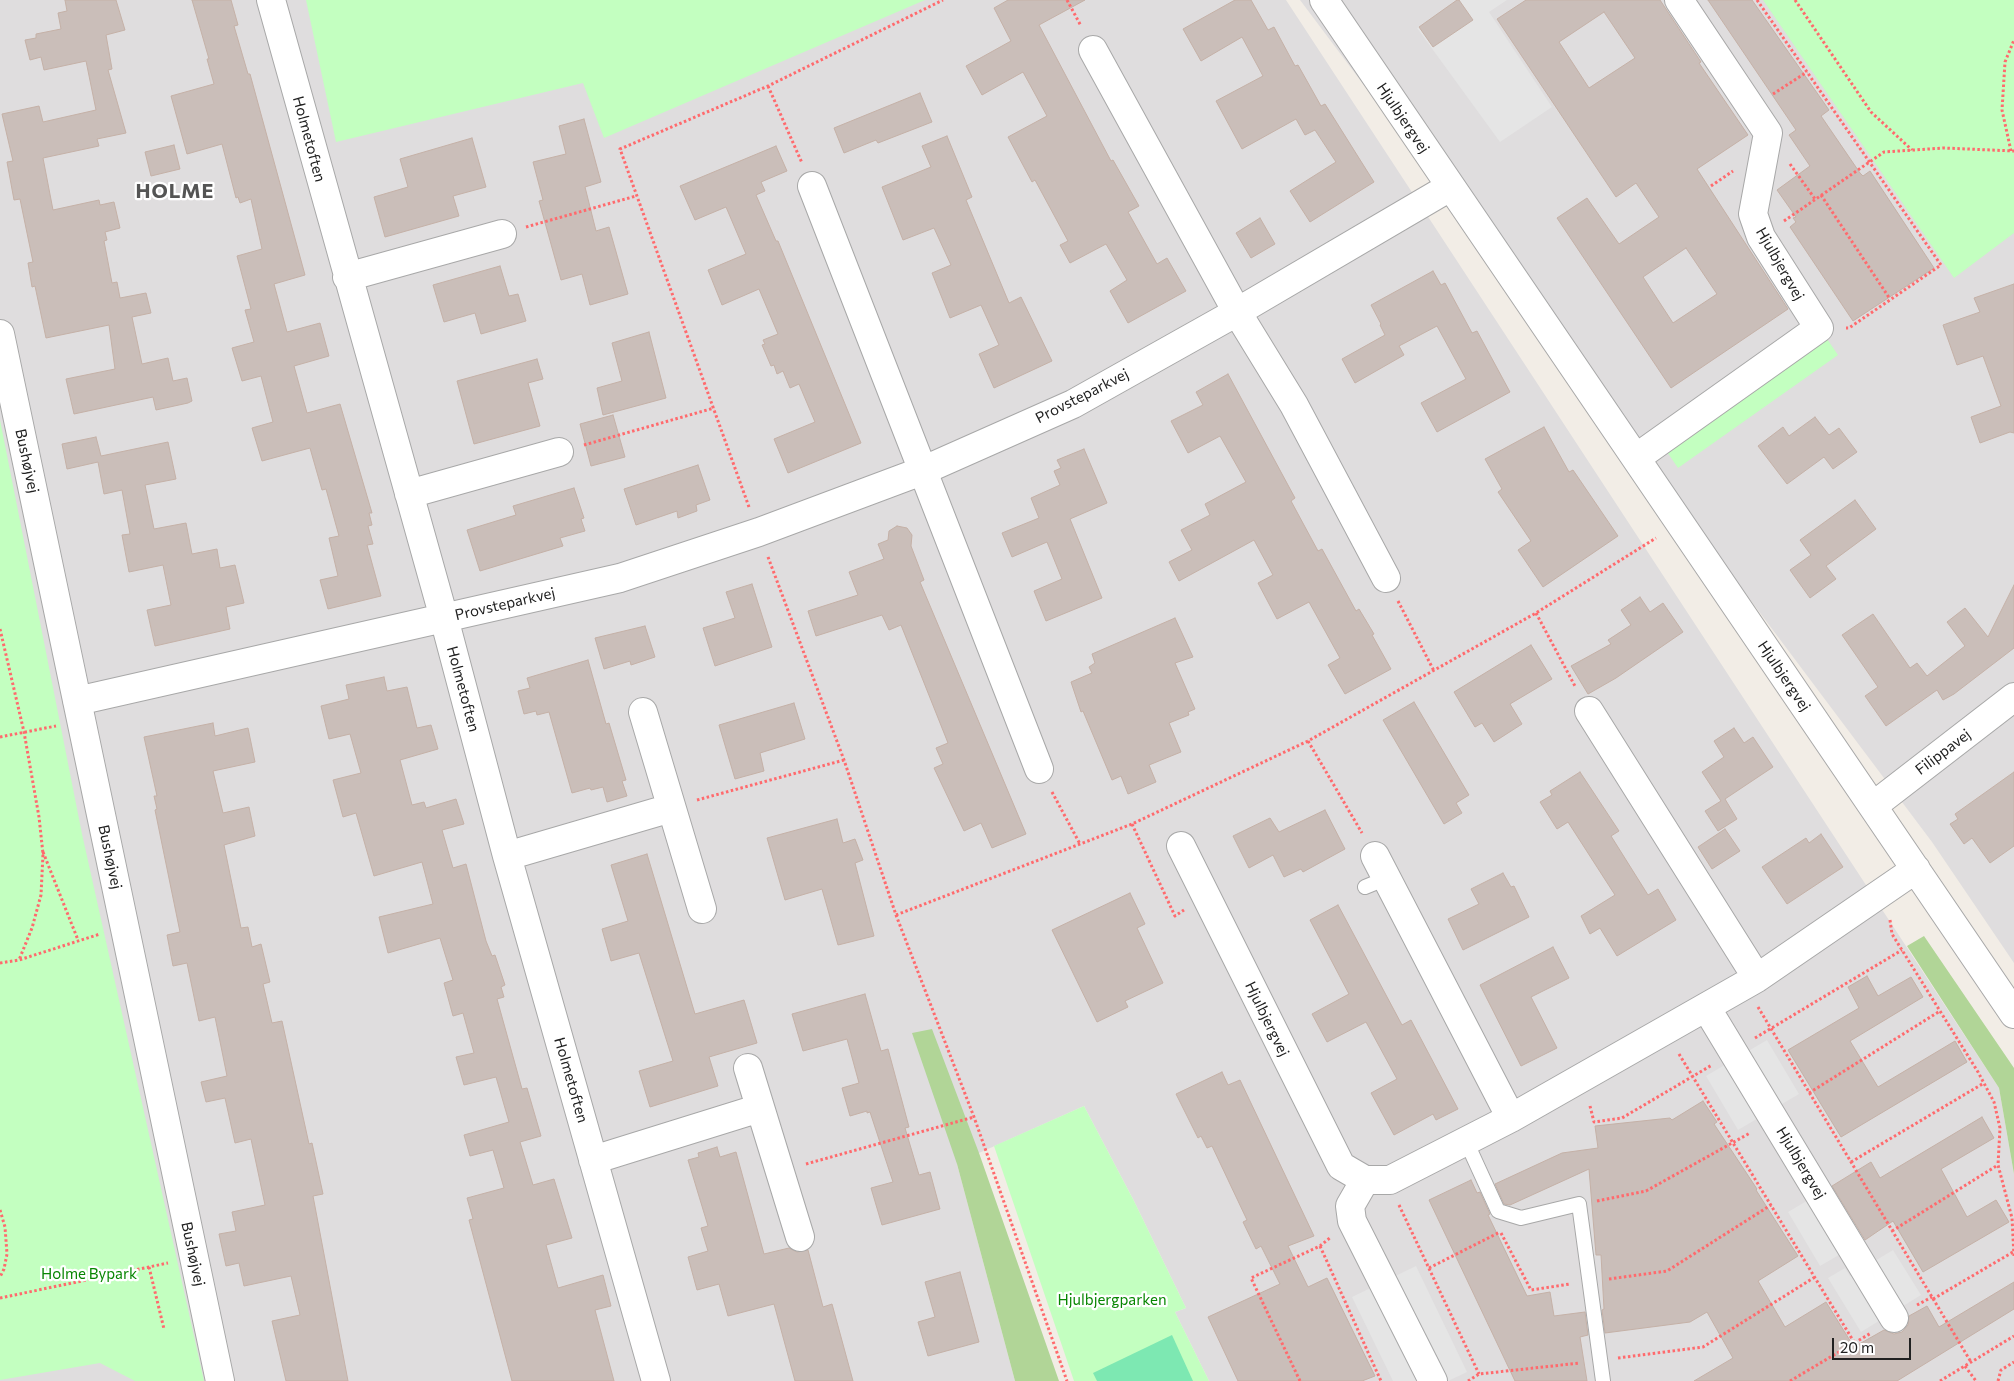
<!DOCTYPE html>
<meta charset="utf-8">
<style>
body{margin:0}
#map{position:relative;width:2014px;height:1381px;overflow:hidden;background:#f2ede6;font-family:Commissioner,sans-serif}
canvas{display:block}
.scale{position:absolute;left:1832px;top:1338px;width:79px;height:22px;box-sizing:border-box;border:2px solid #212121;border-top:0;padding-left:6px;font-size:15px;line-height:18px;white-space:nowrap;color:#212121;-webkit-text-stroke:4px #fff;paint-order:stroke}
</style>
<div id="map">
<canvas width="2014" height="1381"></canvas>
<div class="scale">20 m</div>
</div>
<script>
const ctx = document.querySelector('canvas').getContext('2d');
ctx.lineJoin = 'round';
function fill(path, color) {
  ctx.fillStyle = color;
  ctx.fill(path, 'evenodd');
}
function shape(rows) {
  const path = new Path2D();
  for (const r of rows) {
    path.moveTo(r[0], r[1]);
    for (let i = 2; i < r.length; i += 2) path.lineTo(r[i], r[i + 1]);
  }
  return path;
}
function stroke(path, color, width, dash) {
  ctx.strokeStyle = color;
  ctx.lineWidth = width;
  ctx.lineCap = dash ? 'butt' : 'round';
  ctx.setLineDash(dash || []);
  ctx.stroke(path);
}
function drawText(font, color, halo, rows, align = 'center') {
  ctx.font = font + ' Commissioner,sans-serif';
  ctx.lineWidth = 4.5;
  ctx.setLineDash([]);
  ctx.textBaseline = 'middle';
  ctx.strokeStyle = halo;
  ctx.fillStyle = color;
  for (const [text, x, y, turn = 0] of rows) {
    ctx.save();
    ctx.translate(x, y);
    ctx.rotate((+turn || 0) * Math.PI / 180);
    ctx.textAlign = isNaN(turn) ? turn : align;
    if (halo) ctx.strokeText(text, 0, 0);
    ctx.fillText(text, 0, 0);
    ctx.restore();
  }
}
fill(shape([
 [0,0,1286,0,1999,1088,2014,1174,2014,1381,1209,1381,1175,1312,1186,1308,1134,1201,1084,1106,979,1153,957,1164,1015,1381,0,1381],
 [1300,0,2014,0,2014,963,1932,842]
]), '#dfddde');
fill(shape([
 [1924,936,2014,1068,2014,1174,1999,1088,1907,946],
 [932,1029,979,1153,1059,1381,1015,1381,957,1164,912,1033]
]), '#b1d597');
fill(shape([
 [306,0,925,0,604,138,583,83,336,142],
 [1763,0,2014,0,2014,233,1954,278],
 [1823,333,1838,355,1678,468,1652,430],
 [0,420,82,834,204,1381,135,1381,100,1363,0,1380],
 [1084,1106,1134,1201,1186,1308,1175,1312,1209,1381,1074,1381,994,1146]
]), '#c3ffc0');
fill(shape([
 [1172,1335,1193,1381,1097,1381,1093,1373]
]), '#7de8b2');
fill(shape([
 [1460,0,1507,0,1489,12,1552,107,1500,142,1417,28],
 [1767,1040,1799,1094,1738,1130,1706,1076],
 [1847,1177,1880,1231,1820,1266,1788,1212],
 [1893,1250,1921,1295,1861,1332,1828,1278,1845,1268,1850,1276],
 [1416,1266,1467,1372,1448,1381,1393,1381,1352,1297]
]), '#e5e5e5');
const building = shape([
 [65,0,116,0,125,30,106,35,112,69,108,70,126,133,97,139,99,146,43,158,53,210,99,200,100,205,114,202,120,228,105,232,107,240,104,241,112,283,117,282,120,298,146,293,151,313,132,317,142,364,168,358,173,381,187,378,192,401,188,403,156,410,153,397,74,414,66,379,115,369,109,325,46,338,35,286,32,287,28,263,33,262,20,199,14,200,7,162,13,161,2,114,39,106,43,122,96,110,86,61,44,70,41,57,30,60,25,40,36,38,36,34,61,29,58,13,67,11,65,0],
 [192,0,231,0,238,25,234,26,248,74,250,74,305,275,274,284,287,332,320,323,329,356,294,366,307,413,340,404,372,513,369,513,372,525,368,526,373,544,367,545,381,596,328,609,320,580,338,576,329,538,339,536,326,489,322,490,310,448,262,461,252,428,273,422,261,376,242,381,232,348,254,342,245,310,251,309,237,256,262,249,251,199,240,203,238,197,236,198,222,144,187,154,171,96,214,84,207,59,209,59,192,0],
 [1008,0,1085,0,1039,25,1111,161,1113,160,1139,206,1128,212,1157,264,1167,258,1186,291,1128,323,1110,291,1127,280,1106,244,1070,263,1060,245,1068,241,1035,180,1032,182,1008,137,1047,116,1023,72,982,95,966,66,1011,41,994,8,1008,0],
 [1235,0,1251,0,1268,30,1274,27,1295,66,1298,65,1321,106,1325,104,1374,182,1310,222,1290,191,1336,162,1315,130,1305,135,1296,119,1242,149,1216,101,1263,76,1242,37,1201,61,1183,29,1235,0],
 [1457,0,1459,0,1473,20,1433,47,1419,27,1457,0],
 [1526,0,1660,0,1701,62,1699,63,1748,135,1697,169,1788,309,1671,388,1557,218,1587,198,1619,244,1659,217,1636,183,1616,197,1497,19,1526,0],
 [1604,12,1635,58,1589,88,1559,42,1604,12],
 [1686,248,1717,294,1673,323,1643,277,1686,248],
 [1708,0,1752,0,1829,110,1821,116,1860,173,1863,176,1870,171,1934,268,1853,321,1790,227,1796,222,1793,218,1796,217,1777,190,1810,166,1789,135,1796,130,1708,0],
 [920,93,932,122,878,143,876,140,844,153,834,128,920,93],
 [584,119,601,182,585,187,596,231,609,227,628,294,590,305,582,274,561,280,539,201,543,200,533,162,566,154,559,126,584,119],
 [947,136,972,197,966,200,1009,303,1021,297,1052,361,994,388,979,354,999,345,981,305,950,318,932,273,951,265,934,228,903,240,882,187,931,167,922,146,947,136],
 [472,138,486,187,453,196,459,216,385,237,374,197,408,187,400,159,472,138],
 [174,145,180,169,151,176,145,152,174,145],
 [776,146,787,171,761,182,765,191,756,195,776,241,778,241,861,443,788,473,774,439,815,422,799,384,790,388,783,371,777,374,774,365,771,366,762,345,765,344,763,340,778,334,759,289,722,305,708,270,746,254,726,207,695,220,680,186,776,146],
 [1260,218,1275,244,1251,258,1236,233,1260,218],
 [500,266,509,296,518,294,526,321,481,334,475,313,444,322,433,285,500,266],
 [1433,271,1441,285,1445,283,1472,333,1477,331,1510,392,1437,432,1421,403,1466,379,1437,326,1399,346,1404,355,1355,383,1342,359,1385,335,1380,325,1381,324,1371,305,1433,271],
 [2014,284,2014,433,2010,432,1980,443,1971,417,2001,406,1983,356,1957,365,1943,325,1980,312,1974,298,2014,284],
 [649,332,666,398,603,415,597,388,622,381,612,343,649,332],
 [537,359,543,379,528,383,540,426,474,444,457,381,537,359],
 [1228,374,1295,498,1291,501,1318,551,1322,549,1356,611,1359,609,1374,634,1372,635,1391,669,1345,694,1328,665,1340,658,1309,602,1277,619,1258,583,1273,575,1254,540,1179,581,1169,562,1192,550,1181,530,1210,515,1205,504,1246,482,1220,436,1188,453,1171,421,1203,405,1196,392,1228,374],
 [613,415,625,457,591,466,580,424,613,415],
 [1815,417,1829,435,1839,428,1857,452,1833,469,1824,457,1787,484,1758,446,1783,427,1789,436,1815,417],
 [1544,427,1569,472,1573,470,1618,536,1543,587,1518,550,1531,541,1498,492,1502,489,1485,459,1544,427],
 [96,437,101,456,168,442,176,479,145,485,154,529,186,523,192,554,217,549,220,568,235,565,244,603,226,607,230,629,155,646,147,610,171,605,163,565,129,572,122,535,130,534,122,490,104,494,98,462,67,469,62,444,96,437],
 [1084,449,1107,503,1070,519,1102,598,1046,621,1034,591,1062,579,1047,542,1012,557,1002,533,1039,518,1031,498,1060,485,1054,471,1061,468,1057,460,1084,449],
 [698,465,710,500,696,505,697,511,678,518,677,511,636,525,624,489,698,465],
 [574,488,584,518,581,519,585,531,560,538,563,546,480,571,467,530,516,515,513,506,574,488],
 [1855,500,1876,529,1826,566,1836,579,1810,598,1790,570,1811,555,1800,540,1855,500],
 [897,526,907,528,912,535,911,546,924,580,920,582,1026,834,992,848,981,823,964,831,934,768,943,764,936,748,948,743,901,625,889,630,882,615,816,636,808,611,858,595,849,572,884,559,878,544,888,540,889,531,897,526],
 [752,584,772,647,715,666,703,628,735,618,726,592,752,584],
 [2014,585,2014,648,1954,694,1943,700,1937,690,1886,726,1865,696,1878,687,1842,635,1873,614,1910,668,1917,663,1927,676,1965,646,1947,622,1965,608,1988,637,2014,585],
 [1640,597,1650,612,1663,603,1683,632,1616,678,1588,694,1571,666,1611,644,1608,640,1631,625,1621,610,1640,597],
 [1175,618,1193,657,1175,663,1195,709,1188,712,1189,715,1169,723,1181,752,1149,765,1156,782,1128,794,1121,776,1112,780,1083,711,1081,712,1071,682,1092,673,1089,667,1095,663,1092,654,1175,618],
 [645,626,655,657,631,665,630,661,604,669,595,638,645,626],
 [1531,645,1552,679,1510,704,1522,724,1494,742,1482,723,1475,727,1454,692,1531,645],
 [588,660,606,724,609,723,626,780,622,781,627,796,607,802,603,787,591,790,590,788,572,793,549,712,537,715,536,711,524,714,518,691,530,688,527,678,588,660],
 [384,677,387,691,407,687,417,728,431,725,438,749,400,760,412,805,424,802,426,808,456,799,464,824,442,830,453,868,466,864,486,941,492,956,495,955,505,985,501,987,504,997,497,999,522,1089,527,1088,541,1136,520,1142,533,1185,554,1179,572,1238,546,1245,558,1288,603,1275,611,1306,595,1310,614,1381,512,1381,469,1220,473,1219,467,1198,504,1188,493,1150,470,1156,464,1135,509,1122,496,1077,464,1085,456,1057,474,1053,463,1013,453,1016,444,983,453,980,440,938,388,953,379,917,433,904,422,862,374,876,356,813,343,817,333,780,361,773,350,734,329,739,321,706,349,699,346,685,384,677],
 [1414,702,1469,795,1456,803,1462,813,1444,824,1383,720,1414,702],
 [794,703,805,739,760,753,764,771,735,779,719,725,794,703],
 [213,723,215,736,248,728,255,762,213,771,223,813,249,807,255,836,224,845,241,928,248,927,252,947,261,944,270,982,263,984,272,1023,282,1021,309,1144,312,1143,323,1194,313,1196,348,1381,286,1381,272,1321,300,1315,291,1276,244,1286,239,1263,226,1266,219,1234,236,1231,232,1212,265,1205,251,1139,235,1143,225,1098,206,1102,201,1082,227,1076,215,1017,199,1021,187,963,173,966,167,935,180,932,155,810,157,809,154,796,157,796,144,737,213,723],
 [1734,728,1744,743,1753,737,1773,767,1725,799,1737,819,1718,831,1705,811,1721,801,1702,772,1724,757,1714,741,1734,728],
 [1580,772,1619,831,1611,836,1648,895,1658,889,1676,920,1617,956,1600,928,1590,934,1581,916,1615,895,1568,822,1557,829,1540,802,1552,795,1550,791,1580,772],
 [2014,772,2014,846,1990,863,1972,838,1964,844,1950,824,1958,819,1955,814,2014,772],
 [1325,810,1345,849,1303,872,1301,869,1284,877,1273,855,1249,868,1233,836,1270,818,1279,832,1325,810],
 [837,819,843,843,855,839,863,860,855,863,874,936,838,945,822,889,785,900,767,838,837,819],
 [1725,829,1740,851,1712,869,1698,847,1725,829],
 [1821,834,1843,867,1787,904,1762,867,1806,838,1809,843,1821,834],
 [647,854,695,1014,744,1000,757,1043,709,1057,718,1086,650,1107,639,1071,673,1061,639,953,611,961,602,929,628,921,611,865,647,854],
 [1503,873,1511,887,1514,886,1529,917,1463,950,1448,919,1479,904,1471,889,1503,873],
 [1130,893,1145,924,1137,928,1163,983,1125,1001,1128,1007,1097,1022,1052,930,1130,893],
 [1338,905,1402,1025,1411,1020,1458,1109,1436,1120,1433,1114,1394,1135,1371,1093,1397,1079,1366,1022,1327,1042,1312,1014,1349,994,1310,920,1338,905],
 [1553,947,1569,978,1531,997,1557,1048,1521,1066,1480,985,1553,947],
 [1867,976,1878,996,1911,977,1923,997,1850,1041,1878,1087,1955,1041,1967,1062,1841,1137,1788,1050,1859,1008,1848,987,1867,976],
 [865,994,881,1051,888,1049,909,1127,905,1128,919,1175,930,1172,940,1209,882,1225,871,1188,893,1182,870,1112,867,1113,867,1111,850,1116,842,1088,859,1083,847,1039,803,1051,792,1014,865,994],
 [1222,1072,1228,1085,1240,1080,1314,1236,1288,1246,1308,1287,1327,1278,1375,1376,1362,1381,1238,1381,1208,1317,1280,1284,1261,1246,1256,1249,1243,1222,1247,1220,1212,1146,1207,1148,1201,1136,1198,1138,1176,1094,1222,1072],
 [1703,1101,1717,1122,1714,1124,1757,1189,1756,1190,1798,1256,1758,1281,1785,1327,1826,1302,1854,1347,1884,1330,1894,1334,1902,1332,1908,1325,1909,1316,1927,1306,1939,1327,2014,1282,2014,1309,1897,1381,1694,1381,1733,1358,1707,1312,1690,1322,1605,1333,1602,1310,1604,1309,1601,1255,1596,1255,1589,1169,1510,1205,1504,1204,1495,1184,1562,1153,1598,1148,1595,1126,1670,1118,1672,1120,1703,1101],
 [1982,1117,1994,1138,1941,1169,1967,1217,1996,1200,2009,1222,1923,1272,1893,1221,1865,1240,1832,1186,1871,1162,1880,1178,1982,1117],
 [717,1147,720,1157,736,1152,764,1254,789,1248,797,1252,808,1250,823,1307,832,1304,853,1381,795,1381,774,1304,728,1316,719,1284,697,1290,688,1257,708,1251,701,1228,708,1226,688,1160,699,1157,698,1153,717,1147],
 [1471,1180,1477,1193,1480,1192,1490,1214,1488,1215,1527,1296,1550,1292,1554,1316,1585,1312,1588,1335,1580,1337,1587,1381,1515,1381,1429,1200,1471,1180],
 [960,1272,979,1342,928,1356,918,1322,935,1317,925,1282,960,1272]
]);
fill(building, '#cabeb9');
stroke(building, '#c5b1a7', 1);
const service = shape([
 [1365,887,1387,878],
 [1466,1141,1498,1211,1521,1218,1579,1204,1603,1381]
]);
const minor = shape([
 [271,0,444,618,507,856,656,1381],
 [1324,0,2014,1014],
 [1093,50,1237,312,1294,405,1386,578],
 [812,186,1039,769],
 [347,277,502,234],
 [0,334,220,1381],
 [1636,458,1819,328,1761,237,1753,214,1768,133,1679,0],
 [409,494,559,452],
 [77,701,620,578,759,532,922,471,1073,404,1237,312,1450,187],
 [1589,711,1757,978],
 [643,712,702,909],
 [1873,806,2014,697],
 [1181,846,1341,1166,1365,1180,1390,1180,1511,1118,1757,978,1916,869],
 [507,856,671,808],
 [1375,856,1511,1118],
 [1706,1007,1894,1318],
 [748,1068,800,1237],
 [593,1160,760,1108],
 [1365,1180,1350,1206,1352,1221,1433,1381]
]);
stroke(service, '#a8a8a8', 16);
stroke(minor, '#a8a8a8', 30);
stroke(shape([
 [1067,0,1081,26],
 [1757,0,1941,265,1849,328,1846,328],
 [1795,0,1871,112,1912,150],
 [768,86,802,163],
 [1773,94,1807,72],
 [2011,151,2002,110,2005,62,2014,40],
 [1790,164,1815,199],
 [1711,186,1733,171],
 [1821,195,1890,299],
 [1784,221,1884,152,1944,148,2014,151],
 [526,227,636,196],
 [584,445,714,408],
 [749,507,620,149,768,86,943,0],
 [768,557,844,760,896,915,974,1117,1067,1381],
 [1398,601,1434,671],
 [1536,613,1576,688],
 [0,629,24,732,39,817,43,854,41,895,32,928,19,960],
 [0,737,56,726],
 [1308,741,1362,833],
 [1052,792,1080,844],
 [697,800,844,760],
 [1132,824,1175,916,1184,910],
 [43,852,78,940],
 [896,915,1132,824,1308,741,1536,613,1656,538],
 [1890,920,1892,934,1978,1072,1994,1102,2000,1128,1998,1165,2012,1218,2014,1256],
 [0,963,19,960,100,934],
 [1758,1007,1971,1362],
 [1755,1038,1902,950],
 [1679,1054,1854,1342],
 [1809,1093,1940,1011],
 [1590,1106,1594,1122,1622,1118,1712,1065],
 [1851,1162,1984,1083],
 [806,1164,974,1117],
 [1597,1201,1646,1191,1750,1133],
 [1399,1205,1479,1374],
 [0,1210,5,1227,7,1254,4,1269,0,1277],
 [1892,1231,1998,1165],
 [1501,1233,1531,1290,1570,1284],
 [1320,1246,1381,1381],
 [149,1267,164,1329],
 [1429,1268,1500,1232],
 [1609,1279,1667,1271,1771,1205],
 [0,1298,168,1263],
 [1933,1299,2013,1252],
 [1917,1305,1932,1297],
 [1618,1358,1703,1347,1815,1277],
 [1965,1366,1976,1381],
 [1300,1381,1251,1278,1320,1246,1331,1237],
 [1468,1381,1479,1374,1580,1363],
 [1790,1381,1871,1333],
 [1940,1381,2014,1336],
 [1998,1381,2001,1370,2014,1362]
]), '#ff6a6d', 3, [2.5, 2.5]);
stroke(service, '#fff', 14);
stroke(minor, '#fff', 28);
drawText('15px', '#212121', '#fff', [
 ["Hjulbjergvej",1403,118,56],
 ["Holmetoften",309,139,75],
 ["Hjulbjergvej",1780,264,60],
 ["Provsteparkvej",1082,396,-27],
 ["Bushøjvej",27,461,78],
 ["Provsteparkvej",505,604,-13],
 ["Hjulbjergvej",1784,676,56],
 ["Holmetoften",463,689,75],
 ["Filippavej",1943,752,-37],
 ["Bushøjvej",110,857,78],
 ["Hjulbjergvej",1267,1019,64],
 ["Holmetoften",571,1080,74],
 ["Hjulbjergvej",1801,1163,59],
 ["Bushøjvej",193,1254,78]
]);
drawText('15px', '#078602', '#fff', [
 ["Holme Bypark",89,1274],
 ["Hjulbjergparken",1112,1300]
]);
ctx.letterSpacing = '1px';
drawText('bold 20px', '#545454', '#fff', [
 ["HOLME",175,191]
]);
ctx.letterSpacing = '0px';
</script>
